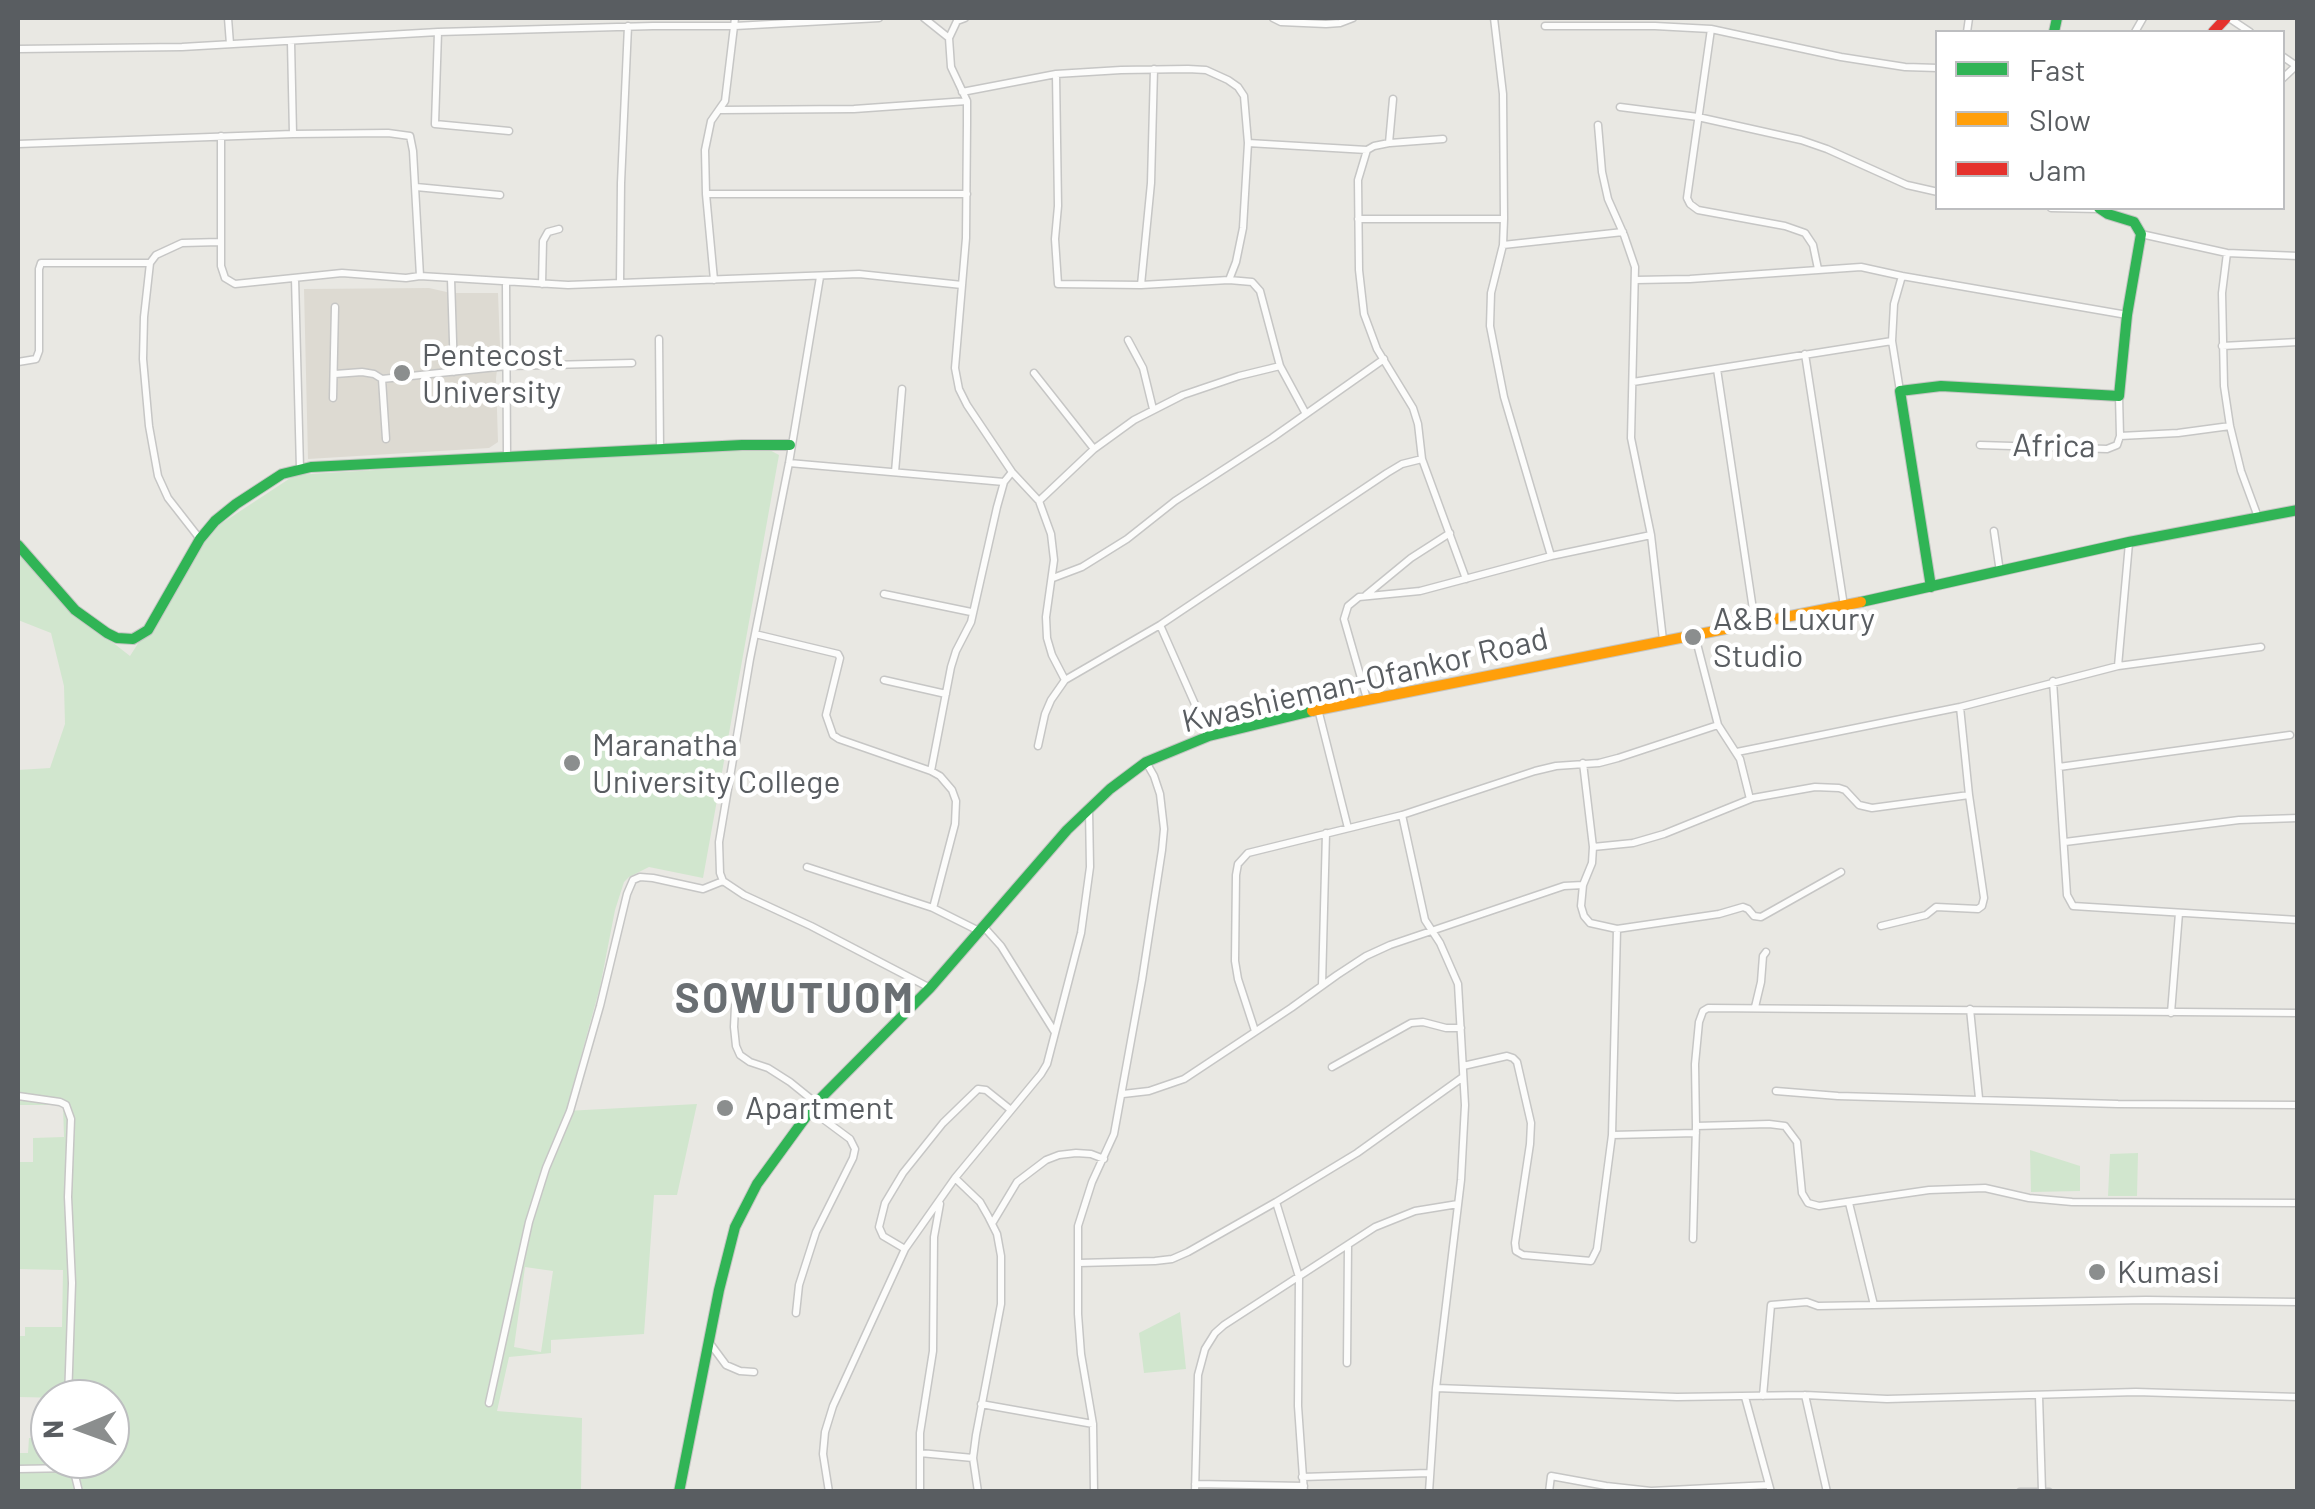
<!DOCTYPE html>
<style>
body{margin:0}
#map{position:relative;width:2315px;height:1509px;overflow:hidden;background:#e9e8e3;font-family:Barlow,sans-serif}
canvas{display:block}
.frame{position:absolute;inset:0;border:20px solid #595d61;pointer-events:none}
.legend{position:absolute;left:1935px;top:30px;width:350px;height:180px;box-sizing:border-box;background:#fff;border:2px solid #bdbec0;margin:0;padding:12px 18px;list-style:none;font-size:30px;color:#595d61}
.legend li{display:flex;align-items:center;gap:20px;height:50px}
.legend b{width:50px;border:2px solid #bdbec0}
.north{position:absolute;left:30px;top:1379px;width:100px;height:100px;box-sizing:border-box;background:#fff;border:2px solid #bdbec0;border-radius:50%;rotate:269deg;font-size:28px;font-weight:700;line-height:40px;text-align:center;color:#595d61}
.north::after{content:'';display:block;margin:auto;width:35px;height:45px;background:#8b8e8e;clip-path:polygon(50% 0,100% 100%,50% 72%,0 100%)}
</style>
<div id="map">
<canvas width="2315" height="1509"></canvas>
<div class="frame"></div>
<ul class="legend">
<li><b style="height:12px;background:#30b455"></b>Fast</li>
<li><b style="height:12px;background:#ff9f0a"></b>Slow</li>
<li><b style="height:12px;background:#e5322d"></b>Jam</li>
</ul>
<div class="north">N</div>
</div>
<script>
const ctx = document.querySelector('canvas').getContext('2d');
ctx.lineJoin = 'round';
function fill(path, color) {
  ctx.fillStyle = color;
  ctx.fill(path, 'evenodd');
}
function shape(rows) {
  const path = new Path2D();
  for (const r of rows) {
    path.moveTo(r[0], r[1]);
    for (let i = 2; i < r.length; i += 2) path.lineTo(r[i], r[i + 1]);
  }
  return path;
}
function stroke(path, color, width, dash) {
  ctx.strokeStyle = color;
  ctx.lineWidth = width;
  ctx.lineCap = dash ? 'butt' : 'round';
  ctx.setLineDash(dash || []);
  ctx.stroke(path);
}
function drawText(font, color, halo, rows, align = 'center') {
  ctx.font = font + ' Barlow,sans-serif';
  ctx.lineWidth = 9;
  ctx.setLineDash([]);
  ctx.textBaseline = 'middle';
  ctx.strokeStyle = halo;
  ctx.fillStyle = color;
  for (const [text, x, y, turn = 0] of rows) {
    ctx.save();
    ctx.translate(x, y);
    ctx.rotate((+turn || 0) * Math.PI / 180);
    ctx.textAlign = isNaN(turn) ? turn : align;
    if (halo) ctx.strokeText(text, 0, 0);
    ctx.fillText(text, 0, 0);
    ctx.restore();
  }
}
fill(shape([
 [429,288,451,293,498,293,500,346,496,378,498,442,489,448,308,459,304,289]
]), '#dddad2');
fill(shape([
 [762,446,779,455,703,878,649,867,629,877,624,882,615,910,600,987,566,1111,697,1104,677,1195,654,1195,644,1334,551,1340,551,1353,509,1357,497,1411,582,1418,581,1491,18,1491,18,1453,28,1453,29,1438,50,1438,50,1459,110,1459,110,1399,18,1397,18,1336,25,1336,25,1327,62,1327,63,1270,18,1269,18,1162,33,1162,33,1138,64,1137,63,1105,18,1105,18,770,50,768,65,724,64,686,51,633,18,620,18,553,35,568,70,609,130,656,210,531,295,475],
 [525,1267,553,1271,541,1352,514,1347],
 [2030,1150,2080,1166,2080,1191,2031,1192],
 [2138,1153,2137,1196,2108,1196,2110,1154],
 [1180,1312,1186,1369,1144,1373,1139,1333]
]), '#d1e6ce');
const street = shape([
 [228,18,230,44],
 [924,18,949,38],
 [965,18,957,21,949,38,951,67,967,101,967,123,966,238,955,368,959,389,967,405,1012,472,1039,501,1051,534,1054,560,1046,617,1047,638,1052,655,1065,680],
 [1273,18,1281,22,1326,24,1340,23,1353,18],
 [1494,18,1503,94,1504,219,1503,245,1491,293,1490,326,1504,397,1551,556],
 [2229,18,2250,32],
 [1545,26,1655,26,1711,29,1841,57,1905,67,1938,68],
 [1711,29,1687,198,1690,204,1698,210,1785,226,1805,233,1813,245,1818,269],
 [438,32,435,124,509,131],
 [1967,32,1969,18],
 [2135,32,2143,18],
 [291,42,293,134],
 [18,49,182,47,438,32,653,26,735,26,879,18],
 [2282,56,2298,67],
 [1056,74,1058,206,1055,239,1058,284,1141,285,1229,280,1252,282,1260,291,1280,366,1306,414],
 [2282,79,2298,64],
 [962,92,1056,74,1121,70,1188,69,1206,70,1228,80,1238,87,1244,96,1248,143,1243,228,1236,262,1229,280],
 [1393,99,1389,143,1374,146,1367,150,1358,180,1359,270,1364,314,1377,349,1413,408,1418,424,1422,459,1466,579],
 [1620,107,1698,117,1801,140,1827,149,1907,185,1938,192],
 [721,110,854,109,967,101],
 [1598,125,1602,172,1608,199,1624,235,1635,267,1631,438,1651,535,1663,640],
 [221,136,221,266,225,278,235,284,342,273,406,278,420,276,568,285,859,274,962,285],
 [1248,143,1367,150],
 [1390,143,1443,139],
 [18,144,293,134,388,133,410,136,413,151,420,276],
 [416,187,500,195],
 [706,194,967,194],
 [2051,208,2099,209],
 [1358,219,1504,219],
 [2141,234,2227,253,2298,256],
 [1503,245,1623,232],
 [2227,253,2222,293,2224,386,2230,426,2241,471,2258,517],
 [820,277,789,463,750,659,719,842,720,873,723,881,744,895,811,926,930,988],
 [295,278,300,469],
 [451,279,454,372],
 [714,280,706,194,705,150,711,121,725,101,735,18],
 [1636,280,1690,279,1861,267,1902,276,2127,315],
 [506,283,507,456],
 [620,283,621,183,628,26],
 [542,284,543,241,548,232,559,229],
 [1141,285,1151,183,1154,69],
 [659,339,660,449],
 [1128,340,1143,368,1153,409],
 [2222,346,2298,342],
 [1805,354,1844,606],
 [18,362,36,359,39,351,39,269,41,263,150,263],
 [1717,369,1755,623],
 [1034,373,1094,449],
 [335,374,362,372,374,374,382,379,507,366,632,363],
 [382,379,386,439],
 [1633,382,1892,341],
 [1900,391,1892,341,1894,304,1902,276],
 [2119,396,2120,436],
 [333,398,335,307],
 [2120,436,2178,433,2230,426],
 [1980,445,2107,449,2117,445,2120,436],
 [789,463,1004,482],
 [895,472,902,389],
 [1039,501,1094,449,1134,420,1183,395,1239,376,1280,366],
 [1994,531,2000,572],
 [200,539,168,498,158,476,149,426,143,359,144,317,150,263,156,255,182,243,220,242],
 [1053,578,1082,567,1127,539,1175,501,1272,438,1384,359],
 [884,594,971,612],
 [1366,595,1411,558,1450,533],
 [1160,625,1209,736],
 [755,634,838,654,840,658,826,715,833,735,839,739,931,771,940,776,952,790,956,801,955,824,933,908],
 [1695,636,1718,725,1740,759,1750,799],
 [2118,666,2129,543],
 [884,680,946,694],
 [2053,681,2067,895,2073,906,2298,920],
 [1367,699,1344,619,1348,606,1359,597,1420,591,1551,556,1651,535],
 [1318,709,1348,828],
 [1038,746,1045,714,1051,700,1065,680,1160,625,1387,473,1402,464,1422,459],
 [1737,752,1960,707,2118,666,2261,647],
 [1583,763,1593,847,1592,863,1583,885,1581,906,1584,916,1590,923,1617,929,1719,914,1743,907,1748,909,1754,916,1761,917,1841,872],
 [2059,767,2290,735],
 [931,771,951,667,956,651,971,622,997,507,1004,482,1012,472],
 [1402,815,1425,920,1440,943,1458,984,1465,1105,1461,1180,1436,1388,1429,1492],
 [2065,842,2239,820,2298,818],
 [1593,847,1633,843,1664,834,1753,798,1815,787,1839,788,1845,790,1859,805,1872,808,1969,795],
 [807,867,933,908,979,931],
 [983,926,1001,946,1054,1031],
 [1881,926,1926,915,1936,907,1978,909,1982,906,1984,898,1969,795,1960,707],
 [1322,985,1326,833],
 [738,997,735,1006,734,1027,736,1046,740,1055,750,1062,768,1068,790,1082,816,1103],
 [1755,1007,1761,982,1763,956,1766,952],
 [1970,1009,1979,1098],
 [2171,1013,2179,913],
 [1255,1031,1238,979,1235,961,1236,875,1238,864,1248,853,1402,815,1535,771,1556,766,1599,763,1618,758,1718,725],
 [1463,1066,1507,1056,1513,1058,1517,1062,1531,1123,1530,1144,1515,1243,1516,1251,1523,1255,1591,1261,1597,1249,1612,1135,1617,929],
 [1332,1067,1411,1023,1423,1022,1446,1028,1461,1028],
 [1776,1091,1838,1096,2118,1104,2298,1105],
 [1123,1094,1149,1091,1184,1079,1291,1008,1337,975,1366,956,1390,945,1564,886,1583,885],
 [18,1096,60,1102,66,1105,71,1119,68,1197,72,1283,68,1399],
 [1696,1126,1769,1124,1785,1126,1797,1142,1802,1193,1808,1203,1819,1206,1929,1190,1985,1188,2029,1198,2072,1202,2298,1203],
 [1612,1135,1696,1133],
 [955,1178,980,1202,988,1216,997,1234,1001,1256,1001,1304,976,1435,973,1458,978,1492],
 [1276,1202,1299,1277,1298,1406,1304,1492],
 [1849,1203,1874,1305],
 [993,1222,1017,1182,1046,1160,1059,1155,1076,1153,1091,1154,1104,1159],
 [1693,1239,1696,1126,1695,1064,1699,1022,1703,1011,1708,1008,2298,1013],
 [905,1249,883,1236,879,1227,885,1203,903,1173,943,1123,978,1089,986,1090,1011,1110],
 [1079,1263,1155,1261,1172,1259,1188,1252,1276,1202,1357,1153,1463,1077],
 [796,1313,799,1285,816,1232,853,1158,855,1149,850,1139,811,1110],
 [709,1342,726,1365,740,1371,754,1372],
 [1347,1363,1348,1245],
 [1436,1388,1677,1397,1805,1395,1887,1399,2136,1392,2298,1397],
 [1805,1395,1827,1492],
 [1763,1396,1771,1305,1807,1302,1818,1306,2146,1300,2298,1302],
 [2039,1396,2042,1491],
 [1745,1397,1771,1492],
 [489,1403,529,1222,546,1168,570,1111,600,1006,627,894,633,880,640,877,653,878,703,889,723,881],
 [981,1404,1093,1424],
 [920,1453,973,1458],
 [71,1459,79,1492],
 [18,1469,73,1468],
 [1302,1477,1429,1473],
 [1195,1484,1304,1486],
 [829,1492,823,1454,825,1432,833,1406,905,1249,955,1178,1041,1074,1047,1064,1081,933,1090,867,1089,809],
 [920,1492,920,1433,933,1351,934,1237,940,1204],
 [1094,1492,1093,1424,1081,1354,1078,1314,1078,1226,1092,1182,1114,1134,1142,980,1162,850,1164,829,1160,794,1154,776,1146,762],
 [1195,1492,1198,1375,1205,1349,1215,1333,1224,1325,1375,1227,1415,1211,1458,1204],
 [1549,1492,1551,1476,1606,1486,1651,1491,1769,1485],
 [2020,1492,2049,1492]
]);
const fast = shape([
 [2054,32,2057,18],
 [18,545,75,610,107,633,117,638,133,639,148,630,200,539,215,521,236,504,282,474,311,467,742,445,790,445],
 [1931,587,1900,391,1941,386,2119,396,2127,315,2141,234,2134,222,2108,214,2099,208],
 [1861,602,2129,542,2298,510],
 [679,1492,719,1290,735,1227,757,1184,816,1103,930,988,1067,830,1110,789,1146,762,1209,736,1312,711]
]);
const slow = shape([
 [1312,711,1861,602]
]);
const jam = shape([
 [2213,32,2226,18]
]);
stroke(street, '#c6c6c5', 9);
stroke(fast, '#c5c5c3', 12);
stroke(slow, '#c5c5c3', 12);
stroke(jam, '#c5c5c3', 12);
stroke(street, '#fcfcfb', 6);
stroke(fast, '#30b455', 10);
stroke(slow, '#ff9f0a', 10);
stroke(jam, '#e5322d', 10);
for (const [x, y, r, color] of [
 [402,373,10,"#8b8e8e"],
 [1693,637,10,"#8b8e8e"],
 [572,763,10,"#8b8e8e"],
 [725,1108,10,"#8b8e8e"],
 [2097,1272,10,"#8b8e8e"]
]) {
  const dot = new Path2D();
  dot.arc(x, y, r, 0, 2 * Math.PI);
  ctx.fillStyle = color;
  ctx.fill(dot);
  stroke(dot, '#fff', 4);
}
drawText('32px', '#595d61', '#fff', [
 ["Pentecost",422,355],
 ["University",422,392],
 ["A&B Luxury",1713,619],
 ["Studio",1713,656],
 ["Maranatha",592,745],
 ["University College",592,782],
 ["Apartment",745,1108],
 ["Kumasi",2117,1272]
], 'left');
drawText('32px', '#595d61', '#fff', [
 ["Africa",2054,446,1],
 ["Kwashieman-Ofankor Road",1365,680,-13]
]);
ctx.letterSpacing = '2.5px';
drawText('bold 42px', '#6a6f73', '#fff', [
 ["SOWUTUOM",795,999]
]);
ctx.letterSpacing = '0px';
</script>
